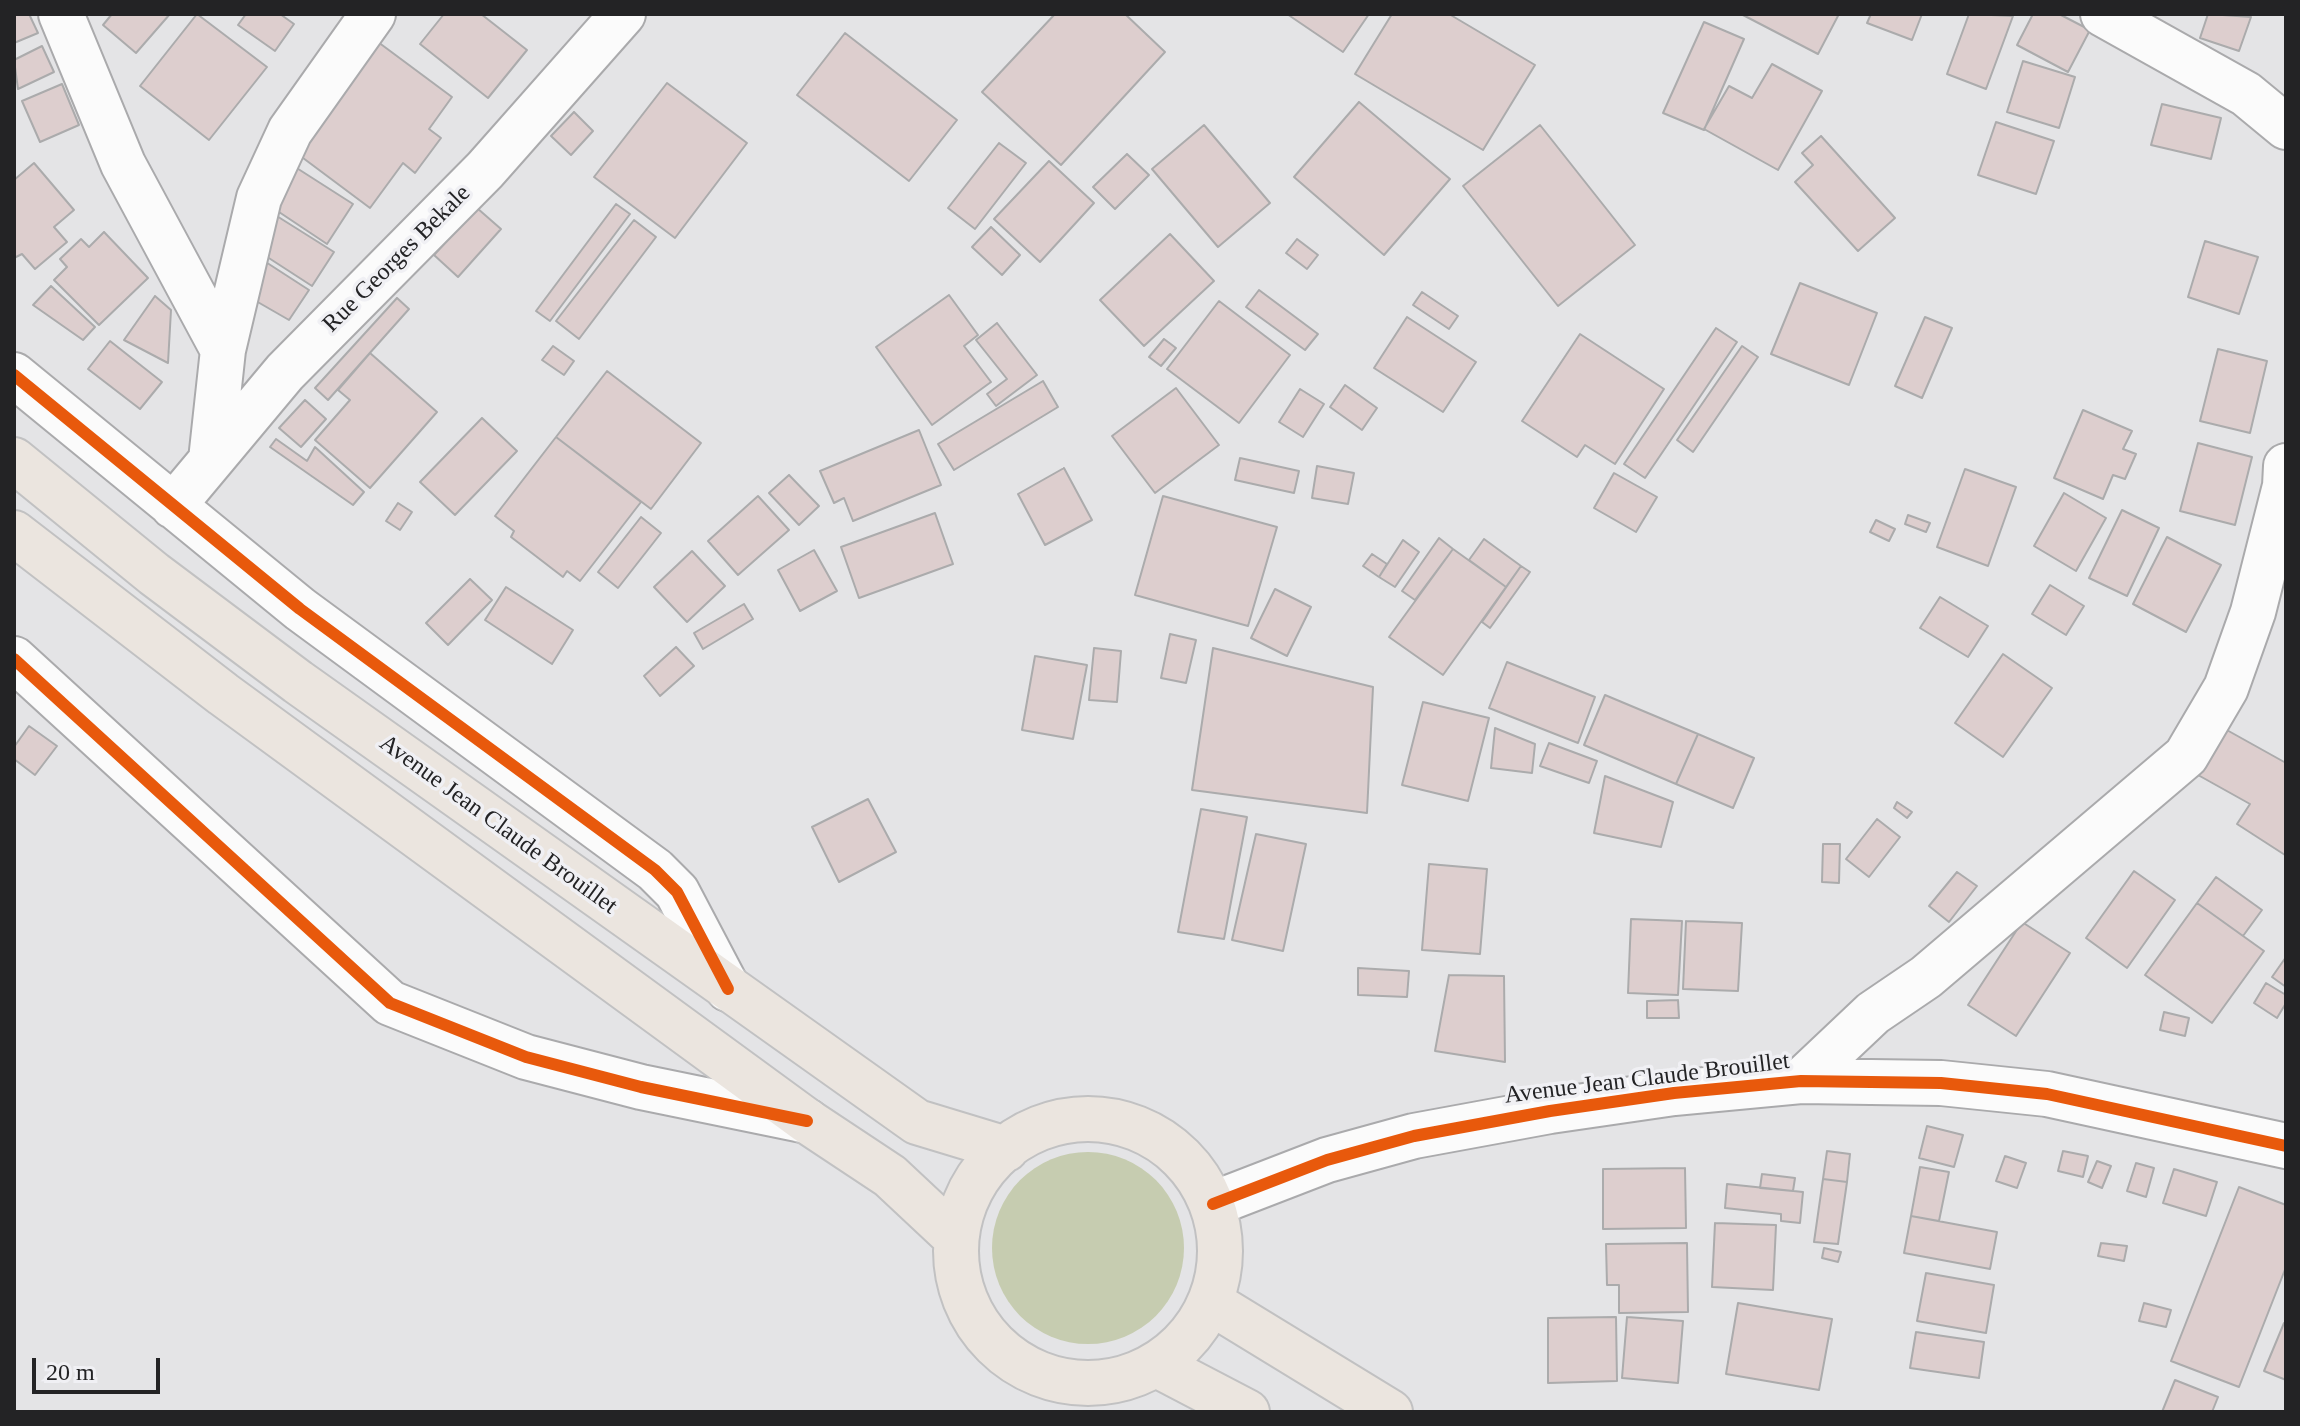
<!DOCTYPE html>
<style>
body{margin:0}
#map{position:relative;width:2300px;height:1426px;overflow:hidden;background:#e4e4e6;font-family:"Times New Roman",serif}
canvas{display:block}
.frame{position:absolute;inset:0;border:16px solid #232325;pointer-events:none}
.scale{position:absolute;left:32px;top:1358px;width:128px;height:36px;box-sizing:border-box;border:4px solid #232325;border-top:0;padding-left:10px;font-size:24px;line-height:28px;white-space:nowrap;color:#232325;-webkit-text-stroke:6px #f0f0f4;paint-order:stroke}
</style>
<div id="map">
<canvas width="2300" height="1426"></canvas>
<div class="frame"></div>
<div class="scale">20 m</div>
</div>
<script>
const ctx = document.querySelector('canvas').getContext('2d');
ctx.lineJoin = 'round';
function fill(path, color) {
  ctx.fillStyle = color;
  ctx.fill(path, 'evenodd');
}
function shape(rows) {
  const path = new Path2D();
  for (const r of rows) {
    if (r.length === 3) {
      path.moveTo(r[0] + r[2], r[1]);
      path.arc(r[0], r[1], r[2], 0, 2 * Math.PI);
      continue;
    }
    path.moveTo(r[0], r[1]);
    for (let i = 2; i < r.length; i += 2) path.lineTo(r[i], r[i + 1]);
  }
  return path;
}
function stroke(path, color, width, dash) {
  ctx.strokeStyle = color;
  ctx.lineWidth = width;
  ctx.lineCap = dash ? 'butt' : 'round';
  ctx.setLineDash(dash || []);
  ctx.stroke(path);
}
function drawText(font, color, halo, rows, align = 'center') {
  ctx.font = font + ' "Times New Roman",serif';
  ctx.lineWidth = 7;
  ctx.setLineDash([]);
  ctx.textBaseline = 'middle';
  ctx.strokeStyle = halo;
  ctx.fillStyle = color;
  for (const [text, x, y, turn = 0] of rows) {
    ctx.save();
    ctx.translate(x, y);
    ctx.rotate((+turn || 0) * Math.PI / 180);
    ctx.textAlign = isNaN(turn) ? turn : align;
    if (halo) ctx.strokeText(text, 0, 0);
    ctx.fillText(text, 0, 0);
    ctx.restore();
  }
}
fill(shape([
 [1088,1248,96]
]), '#c6ccb0');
const building = shape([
 [14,14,29,14,38,33,14,43,14,14],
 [112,14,170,14,136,53,103,25,112,14],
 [197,14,267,67,209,140,140,86,197,14],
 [246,14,280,14,294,24,275,51,238,25,246,14],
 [444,14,481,14,527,50,488,98,420,44,444,14],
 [1055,14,1125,14,1165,52,1061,165,982,92,1055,14],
 [1287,14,1369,14,1343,52,1287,14],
 [1392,14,1449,14,1535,65,1483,150,1355,74,1392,14],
 [1741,14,1839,14,1818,54,1741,14],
 [1871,14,1922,14,1912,40,1867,23,1871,14],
 [1969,14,2013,16,1986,89,1947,74,1969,14],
 [2033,14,2059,14,2090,30,2068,72,2017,45,2033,14],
 [2208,14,2251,17,2239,51,2200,38,2208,14],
 [1704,22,1744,39,1704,130,1663,113,1704,22],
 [845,33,957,120,909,181,797,95,845,33],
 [378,42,452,97,429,129,441,138,415,173,403,163,370,208,295,152,378,42],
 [42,46,54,72,18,89,14,60,42,46],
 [2023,61,2075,77,2059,128,2007,112,2023,61],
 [1772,64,1822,91,1778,170,1704,129,1729,86,1752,98,1772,64],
 [667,83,747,143,675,238,594,177,667,83],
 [62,84,79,125,40,142,22,101,62,84],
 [1359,102,1450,179,1384,255,1294,177,1359,102],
 [2162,104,2221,118,2211,159,2151,145,2162,104],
 [574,112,593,131,571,155,551,136,574,112],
 [1996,122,2054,141,2036,194,1978,175,1996,122],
 [1204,125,1270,203,1218,247,1152,169,1204,125],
 [1540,125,1635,245,1558,306,1463,186,1540,125],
 [1821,136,1895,218,1858,251,1795,182,1813,165,1802,153,1821,136],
 [999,143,1026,163,975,229,948,208,999,143],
 [1127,154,1149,175,1115,209,1093,187,1127,154],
 [1049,161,1094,203,1040,262,994,219,1049,161],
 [34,163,74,210,54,227,67,242,35,269,22,254,14,258,14,180,34,163],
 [292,165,353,204,327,244,276,210,292,165],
 [616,204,630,214,550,321,536,311,616,204],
 [477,208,501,229,458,277,434,255,477,208],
 [272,213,334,252,312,286,258,251,272,213],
 [634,220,656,237,579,339,556,321,634,220],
 [991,227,1020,255,1002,275,972,247,991,227],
 [104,232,148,278,99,325,54,280,67,267,60,259,81,239,89,247,104,232],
 [1170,234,1214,281,1144,346,1100,300,1170,234],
 [1297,239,1318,255,1307,269,1286,253,1297,239],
 [2205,241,2258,257,2239,314,2188,297,2205,241],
 [258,257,309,290,289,320,249,297,258,257],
 [1800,283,1877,313,1849,385,1771,354,1800,283],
 [51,286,95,327,83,340,33,305,51,286],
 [1259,290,1318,334,1305,350,1246,307,1259,290],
 [1422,292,1458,316,1449,329,1413,305,1422,292],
 [949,295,978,335,964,346,991,382,932,425,876,347,949,295],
 [155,296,171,310,168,363,124,340,155,296],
 [397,298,409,309,328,400,315,388,397,298],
 [1219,301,1290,355,1239,423,1167,369,1219,301],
 [1407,317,1476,362,1443,412,1374,368,1407,317],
 [1925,317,1952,328,1922,398,1895,386,1925,317],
 [997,323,1037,375,996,406,987,394,1007,379,976,340,997,323],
 [1716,328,1737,342,1645,478,1624,464,1716,328],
 [1580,334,1664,389,1615,464,1585,445,1577,457,1522,421,1580,334],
 [1164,339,1176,348,1161,366,1149,357,1164,339],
 [110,341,162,382,140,409,88,369,110,341],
 [553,346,574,361,564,375,542,360,553,346],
 [1742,346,1758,357,1693,452,1677,440,1742,346],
 [2218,349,2267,361,2250,433,2200,421,2218,349],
 [370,353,437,412,370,488,315,440,350,400,338,390,370,353],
 [607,371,701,443,651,509,556,437,607,371],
 [1043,381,1058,407,954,470,938,444,1043,381],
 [1345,385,1377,408,1362,430,1330,407,1345,385],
 [1176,388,1219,445,1155,493,1112,436,1176,388],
 [1300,389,1324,404,1303,437,1279,422,1300,389],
 [305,400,326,419,301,447,279,428,305,400],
 [2083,410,2132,431,2123,449,2136,454,2125,479,2113,475,2103,499,2054,478,2083,410],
 [482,418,517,451,455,515,420,482,482,418],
 [919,430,941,485,853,521,844,498,834,503,820,471,919,430],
 [556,437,641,502,580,581,567,571,563,577,511,537,514,531,495,516,556,437],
 [276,439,307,461,315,447,364,492,353,505,270,447,276,439],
 [2198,443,2252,457,2235,525,2180,511,2198,443],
 [1240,458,1299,471,1294,493,1235,480,1240,458],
 [1317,466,1354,473,1348,504,1312,498,1317,466],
 [1064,468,1092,520,1045,545,1018,494,1064,468],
 [1965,469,2016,487,1988,566,1937,547,1965,469],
 [1614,473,1657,497,1636,532,1594,508,1614,473],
 [789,475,819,506,799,525,769,493,789,475],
 [2064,493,2106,518,2076,571,2034,546,2064,493],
 [758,496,789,530,738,575,708,541,758,496],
 [1163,496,1277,527,1248,626,1135,595,1163,496],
 [398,503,412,512,400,530,386,521,398,503],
 [2122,510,2159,528,2127,596,2089,578,2122,510],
 [935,513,953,564,859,598,841,547,935,513],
 [1908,515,1930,523,1926,532,1905,524,1908,515],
 [641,517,661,533,618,588,598,572,641,517],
 [1876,520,1895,529,1889,541,1870,532,1876,520],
 [2167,537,2221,565,2186,632,2133,604,2167,537],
 [1439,538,1453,549,1415,600,1402,591,1439,538],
 [1484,539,1521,566,1506,587,1469,560,1484,539],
 [1403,540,1419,552,1395,587,1379,577,1403,540],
 [1453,549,1506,587,1443,675,1389,637,1453,549],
 [814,550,837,591,800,611,778,570,814,550],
 [692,551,725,586,687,622,654,587,692,551],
 [1372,554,1387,564,1379,577,1363,566,1372,554],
 [1521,566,1530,572,1490,628,1482,622,1521,566],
 [470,579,492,600,448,645,426,623,470,579],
 [2050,585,2084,606,2066,635,2032,614,2050,585],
 [506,587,573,630,552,664,485,620,506,587],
 [1275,589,1311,607,1287,656,1251,638,1275,589],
 [1940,597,1988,626,1968,657,1920,628,1940,597],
 [744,604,753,619,703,649,694,633,744,604],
 [1170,634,1196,640,1186,683,1161,678,1170,634],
 [676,647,694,666,660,696,644,676,676,647],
 [1094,648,1121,651,1117,702,1089,700,1094,648],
 [1213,648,1373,687,1367,813,1192,790,1213,648],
 [2003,654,2052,688,2003,757,1955,723,2003,654],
 [1035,656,1087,665,1073,739,1022,730,1035,656],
 [1507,662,1595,697,1578,743,1489,708,1507,662],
 [1605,695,1698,734,1676,784,1584,745,1605,695],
 [1423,702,1489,718,1468,801,1402,785,1423,702],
 [29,726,57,746,35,775,14,759,14,747,29,726],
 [1495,728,1535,744,1532,773,1491,768,1495,728],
 [2225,729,2286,763,2285,855,2237,824,2250,804,2198,775,2225,729],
 [1698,734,1754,758,1733,808,1676,784,1698,734],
 [1549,743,1597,761,1589,783,1540,766,1549,743],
 [1605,776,1673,802,1661,847,1594,833,1605,776],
 [868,799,896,852,839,882,812,827,868,799],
 [1897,802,1912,812,1907,818,1894,808,1897,802],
 [1201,809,1247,817,1224,939,1178,932,1201,809],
 [1877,819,1900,837,1869,877,1846,859,1877,819],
 [1256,834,1306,844,1283,951,1232,940,1256,834],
 [1823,844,1840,844,1839,883,1822,882,1823,844],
 [1429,864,1487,869,1480,954,1422,950,1429,864],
 [2134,871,2175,900,2127,968,2086,938,2134,871],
 [1957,872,1977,886,1949,922,1929,906,1957,872],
 [2216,877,2262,910,2243,936,2197,903,2216,877],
 [2197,903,2264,951,2212,1023,2145,975,2197,903],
 [1631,919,1682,921,1678,995,1628,993,1631,919],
 [1686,921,1742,923,1738,991,1683,989,1686,921],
 [2022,922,2070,953,2016,1036,1968,1005,2022,922],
 [2286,957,2286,987,2272,977,2286,957],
 [1358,968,1409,971,1407,997,1358,995,1358,968],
 [1449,975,1504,976,1505,1062,1435,1051,1449,975],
 [2266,983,2286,995,2286,1003,2277,1018,2254,1003,2266,983],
 [1678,1000,1679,1018,1647,1018,1647,1001,1678,1000],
 [2164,1012,2189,1018,2185,1036,2160,1030,2164,1012],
 [1927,1126,1963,1135,1954,1167,1919,1158,1927,1126],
 [1827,1151,1850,1154,1847,1182,1823,1179,1827,1151],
 [2063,1151,2088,1156,2083,1177,2058,1171,2063,1151],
 [2005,1156,2026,1163,2017,1188,1996,1181,2005,1156],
 [2097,1161,2111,1166,2102,1188,2088,1182,2097,1161],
 [2136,1163,2154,1168,2146,1197,2127,1191,2136,1163],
 [1920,1167,1949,1172,1939,1221,1911,1216,1920,1167],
 [1685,1168,1686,1228,1603,1229,1603,1169,1685,1168],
 [2174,1169,2217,1182,2206,1216,2163,1203,2174,1169],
 [1762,1174,1795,1178,1793,1191,1760,1188,1762,1174],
 [1823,1179,1847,1182,1838,1244,1814,1242,1823,1179],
 [1727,1184,1803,1192,1800,1223,1781,1221,1781,1214,1725,1208,1727,1184],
 [2239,1187,2286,1205,2286,1267,2239,1387,2171,1361,2239,1187],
 [1911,1216,1997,1232,1990,1269,1904,1253,1911,1216],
 [1715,1223,1776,1225,1773,1290,1712,1287,1715,1223],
 [1687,1243,1688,1312,1619,1313,1619,1285,1607,1285,1606,1244,1687,1243],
 [2101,1243,2127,1246,2124,1261,2098,1256,2101,1243],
 [1824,1248,1841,1252,1838,1262,1822,1258,1824,1248],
 [1926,1273,1994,1285,1986,1333,1917,1321,1926,1273],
 [1738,1303,1832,1319,1819,1390,1726,1374,1738,1303],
 [2144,1303,2171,1310,2166,1327,2139,1321,2144,1303],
 [1616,1317,1617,1381,1548,1383,1548,1318,1616,1317],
 [1627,1317,1683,1321,1678,1383,1622,1378,1627,1317],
 [2284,1323,2286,1324,2286,1380,2264,1371,2284,1323],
 [1916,1332,1984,1342,1979,1378,1910,1368,1916,1332],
 [2175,1380,2218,1397,2212,1412,2162,1412,2175,1380]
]);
fill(building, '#ddcece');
stroke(building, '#ababac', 2);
const minor = shape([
 [61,14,123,164,223,350],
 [2103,14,2246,94,2286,127],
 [14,375,300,609,655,870,677,892,728,989],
 [211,460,223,350,259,198,290,131,373,14],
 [173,506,285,372,485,170,623,14],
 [14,659,390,1003,526,1057,641,1087,807,1121],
 [1801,1081,1873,1013,1926,977,2186,756,2226,688,2253,612,2285,486,2286,466],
 [1213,1204,1327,1160,1414,1136,1550,1111,1674,1093,1801,1081,1941,1083,2047,1094,2286,1146]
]);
const primary = shape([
 [14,460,154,574,298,682,917,1122,1006,1149],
 [14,533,223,694,807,1121,890,1176,953,1235],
 [1088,1251,132],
 [1210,1302,1390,1412],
 [1157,1365,1247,1412]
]);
stroke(minor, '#aaaaac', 48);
stroke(primary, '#c1c1c2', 48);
stroke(minor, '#fbfbfb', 44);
stroke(primary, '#ebe5df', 44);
stroke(shape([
 [14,375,300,609,655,870,677,892,728,989],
 [14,659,390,1003,526,1057,641,1087,807,1121],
 [1213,1204,1327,1160,1414,1136,1550,1111,1674,1093,1801,1081,1941,1083,2047,1094,2286,1146]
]), '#e8590c', 12);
drawText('24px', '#232325', '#f0f0f4', [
 ["Rue Georges Bekale",397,259,-45],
 ["Avenue Jean Claude Brouillet",498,825,36],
 ["Avenue Jean Claude Brouillet",1647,1079,-7]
]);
</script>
